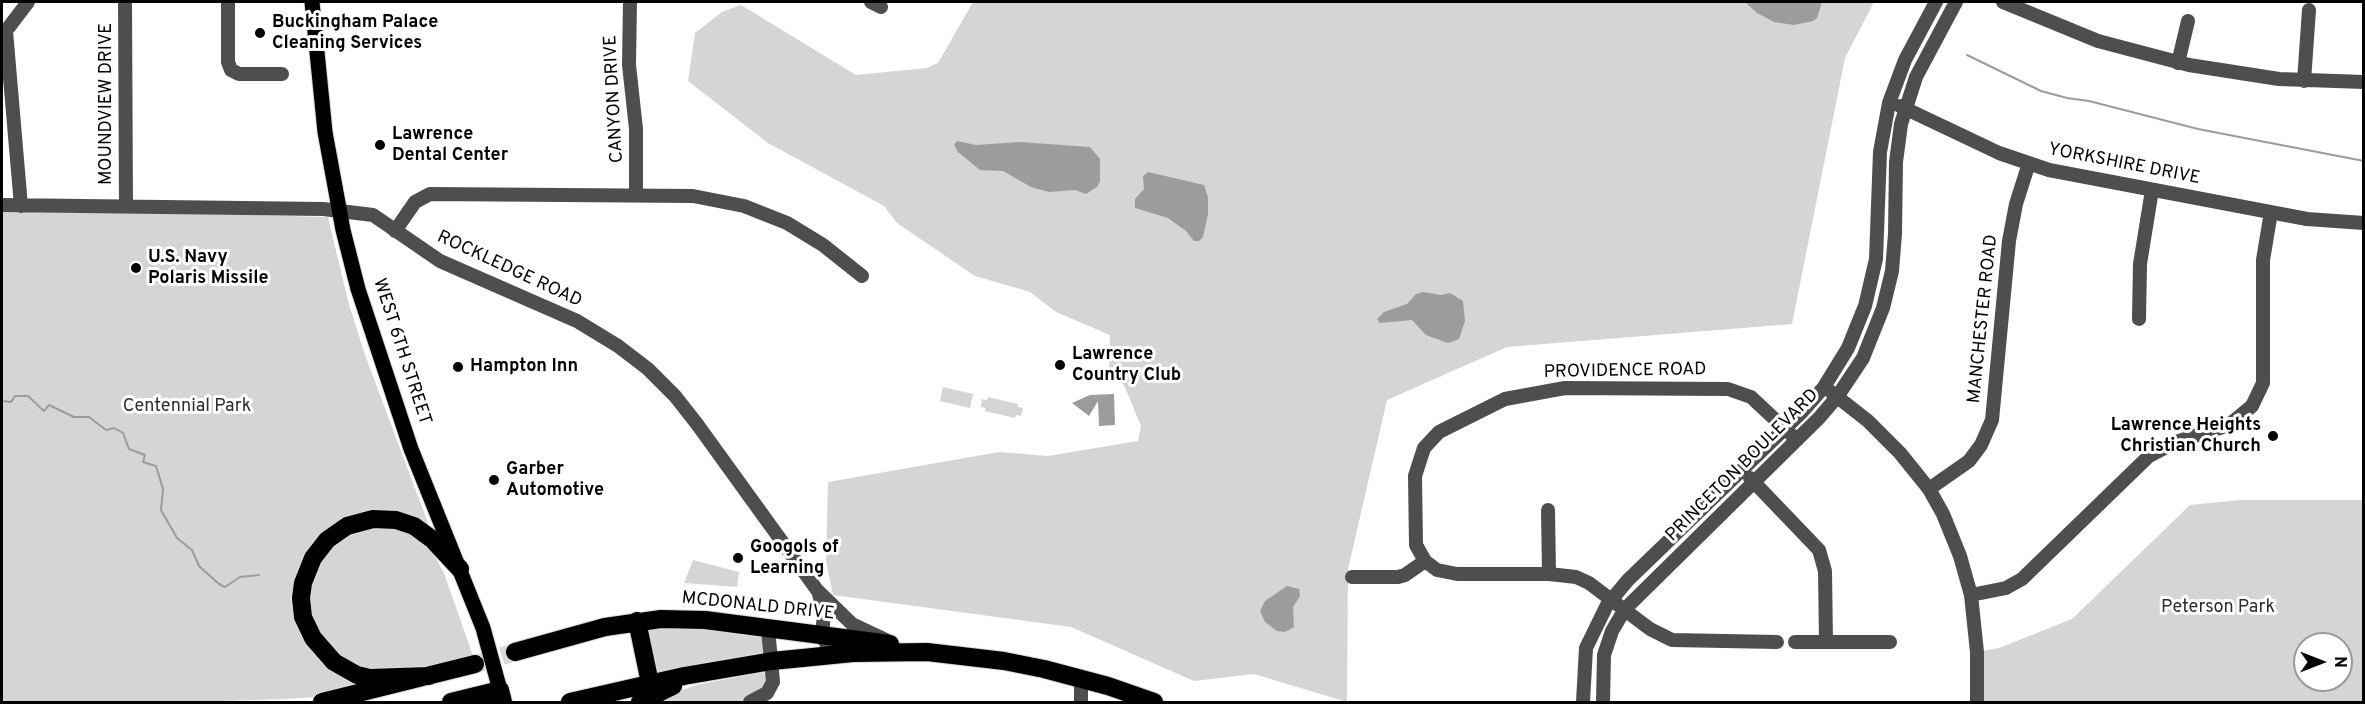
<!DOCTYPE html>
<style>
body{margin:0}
#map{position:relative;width:2365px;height:704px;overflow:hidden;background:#fff;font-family:Overpass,sans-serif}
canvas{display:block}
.frame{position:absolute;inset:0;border:3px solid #000;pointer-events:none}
.north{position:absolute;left:2293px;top:632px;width:60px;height:60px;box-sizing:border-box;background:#fff;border:2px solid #999;border-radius:50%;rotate:90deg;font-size:16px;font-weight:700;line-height:24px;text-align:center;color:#000}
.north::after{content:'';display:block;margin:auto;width:21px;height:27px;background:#000;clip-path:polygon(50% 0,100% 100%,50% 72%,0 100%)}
</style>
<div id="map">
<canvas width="2365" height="704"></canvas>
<div class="frame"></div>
<div class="north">N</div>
</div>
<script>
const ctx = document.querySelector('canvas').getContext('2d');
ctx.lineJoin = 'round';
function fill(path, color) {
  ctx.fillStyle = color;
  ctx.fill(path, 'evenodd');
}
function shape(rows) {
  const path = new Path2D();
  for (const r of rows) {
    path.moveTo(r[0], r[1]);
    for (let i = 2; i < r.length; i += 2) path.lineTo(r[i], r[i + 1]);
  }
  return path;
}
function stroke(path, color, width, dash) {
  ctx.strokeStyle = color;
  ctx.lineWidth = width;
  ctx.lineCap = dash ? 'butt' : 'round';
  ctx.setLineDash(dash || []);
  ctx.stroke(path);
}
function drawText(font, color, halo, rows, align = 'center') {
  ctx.font = font + ' Overpass,sans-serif';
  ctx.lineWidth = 6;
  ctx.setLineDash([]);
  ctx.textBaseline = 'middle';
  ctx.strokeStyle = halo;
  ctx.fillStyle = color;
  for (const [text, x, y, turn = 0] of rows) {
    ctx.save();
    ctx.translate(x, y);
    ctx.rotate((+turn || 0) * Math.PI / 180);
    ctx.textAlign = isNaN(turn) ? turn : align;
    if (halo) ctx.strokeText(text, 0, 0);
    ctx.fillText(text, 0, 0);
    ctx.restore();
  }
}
fill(shape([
 [973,2,1874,2,1845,58,1792,324,1507,347,1387,400,1348,569,1347,702,1254,674,1194,681,1071,627,833,595,826,561,828,482,999,452,1048,456,1138,441,1141,426,1124,385,1109,366,1110,335,1056,312,1030,292,975,276,897,223,884,206,768,143,688,81,695,33,722,12,741,5,856,75,927,68,938,63],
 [2,209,328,217,348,301,365,355,431,531,401,515,315,545,303,629,377,684,328,696,288,699,189,702,2,702],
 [943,387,973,394,970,408,940,401],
 [988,397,1018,404,1018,407,1023,408,1021,416,1016,415,1015,418,985,411,986,408,981,407,982,399,987,400],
 [2240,500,2363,500,2363,702,1983,702,1982,651,1999,648,2072,619,2190,505],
 [2305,644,2341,644,2341,680,2305,680],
 [401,525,433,552,444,573,474,659,431,667,368,669,337,654,320,634,309,609,309,584,326,549,361,527],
 [693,560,739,572,737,587,684,583],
 [672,625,762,635,766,654,657,674,647,626],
 [763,672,767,676,765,687,740,702,650,702,696,685]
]), '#d5d5d5');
fill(shape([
 [1745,2,1822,2,1817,18,1813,21,1794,25,1774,22,1757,13],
 [957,141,976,145,1020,142,1090,147,1100,159,1100,181,1097,187,1086,194,1075,190,1049,192,1031,187,1003,171,980,170,958,152,954,145],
 [1148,172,1204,185,1208,197,1208,214,1203,237,1199,241,1194,241,1186,231,1168,218,1135,208,1135,199,1144,189,1143,176],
 [1423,292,1441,295,1450,293,1463,301,1465,321,1459,339,1448,343,1426,335,1412,320,1380,323,1377,319,1384,312,1407,304,1416,294],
 [1114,394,1115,425,1099,426,1098,401,1089,416,1072,403,1090,395],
 [1287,586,1299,589,1300,596,1293,607,1294,627,1285,632,1277,631,1265,622,1260,611,1265,601]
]), '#9c9c9c');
stroke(shape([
 [1967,55,2041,91,2067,98,2089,101,2198,129,2364,161],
 [2,401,11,402,15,396,28,396,44,411,49,405,74,417,89,417,106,430,114,428,123,433,129,449,145,455,143,462,156,466,163,489,161,510,177,538,192,550,199,566,219,584,225,587,240,577,259,575]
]), '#9c9c9c', 2);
stroke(shape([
 [476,664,515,652]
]), '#d9d9d9', 18, [18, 9]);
const major = shape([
 [312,2,325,132,343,230,358,289,411,449,483,628,500,690]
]);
const highway = shape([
 [637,621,650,683],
 [515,652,605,627,661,619,705,620,890,644],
 [429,676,370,678,357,675,334,662,313,638,303,617,301,598,303,583,313,558,327,540,347,526,373,519,396,520,414,526,433,540,460,569],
 [322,702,475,664],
 [451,702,500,690,503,702],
 [570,702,684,676,772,661,853,653,927,652,1004,661,1044,669,1108,686,1154,702],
 [640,702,673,686]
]);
stroke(major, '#dbdbdb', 17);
stroke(highway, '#dbdbdb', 20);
stroke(shape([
 [125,2,126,206],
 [228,2,228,62,231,70,239,74,282,74],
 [630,2,629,65,636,129,636,195],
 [871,2,881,7],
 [2003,2,2098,41,2189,65,2279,79,2364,82],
 [6,31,21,206],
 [2,33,9,27,28,2],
 [2178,63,2188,21],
 [2304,81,2309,10],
 [1900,106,1999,153,2049,170,2307,219,2364,223],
 [2,205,323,209,373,215,440,261,577,321,618,346,648,369,675,396,697,424,817,590,852,624,886,640],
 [395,231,415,202,430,194,693,196,744,206,787,223,823,245,862,276],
 [2139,319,2140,264,2152,190],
 [1831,392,1868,421,1900,453,1929,489,1943,514,1960,556,1971,595,1977,652,1977,702],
 [1750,478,1819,550,1825,571,1826,642],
 [1929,489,1969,461,1981,445,1992,420,2009,241,2016,204,2029,163],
 [1548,510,1549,574],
 [1352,577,1398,577,1405,575,1425,561],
 [819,594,824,613,822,636,833,655],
 [1971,595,2006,588,2022,579,2149,456,2176,442,2229,425,2252,406,2263,383,2263,260,2271,212],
 [1777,642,1672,640,1650,629,1589,583,1576,577,1549,574,1457,574,1437,570,1425,561,1416,545,1415,476,1424,448,1439,432,1505,399,1565,388,1728,389,1751,397,1797,440],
 [1795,642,1890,642],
 [1081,678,1081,702],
 [750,702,767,693,773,682,768,629],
 [1583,702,1586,648,1607,605,1628,580,1802,412,1824,387,1848,348,1865,306,1876,259,1880,152,1889,103,1905,60,1936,2],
 [1603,702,1604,655,1612,631,1625,609,1819,418,1837,397,1863,358,1883,308,1892,271,1895,234,1896,162,1901,124,1916,77,1956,2]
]), '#4e4e4e', 14);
stroke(major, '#000', 15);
stroke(highway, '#000', 18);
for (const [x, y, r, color] of [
 [260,33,6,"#000"],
 [380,145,6,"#000"],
 [136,268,6,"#000"],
 [1060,365,6,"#000"],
 [458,367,6,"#000"],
 [2273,436,6,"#000"],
 [494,480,6,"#000"],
 [738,558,6,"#000"]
]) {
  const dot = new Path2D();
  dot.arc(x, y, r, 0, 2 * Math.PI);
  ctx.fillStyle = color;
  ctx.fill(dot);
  stroke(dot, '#fff', 2);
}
drawText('bold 18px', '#000', '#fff', [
 ["Buckingham Palace",272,23],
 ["Cleaning Services",272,44],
 ["Lawrence",392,135],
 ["Dental Center",392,156],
 ["U.S. Navy",148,258],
 ["Polaris Missile",148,279],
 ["Lawrence",1072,355],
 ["Country Club",1072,376],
 ["Hampton Inn",470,367],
 ["Lawrence Heights",2261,426,"right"],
 ["Christian Church",2261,447,"right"],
 ["Garber",506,470],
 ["Automotive",506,491],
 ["Googols of",750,548],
 ["Learning",750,569]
], 'left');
drawText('18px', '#000', '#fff', [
 ["CANYON DRIVE",615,99,-93],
 ["MOUNDVIEW DRIVE",107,104,-90],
 ["YORKSHIRE DRIVE",2124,165,11],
 ["ROCKLEDGE ROAD",509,270,25],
 ["MANCHESTER ROAD",1984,319,-84],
 ["WEST 6TH STREET",401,352,72],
 ["PROVIDENCE ROAD",1625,372,-1],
 ["PRINCETON BOULEVARD",1743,466,-45],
 ["MCDONALD DRIVE",758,607,6]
]);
drawText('18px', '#2c2c2c', '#fff', [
 ["Centennial Park",187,407],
 ["Peterson Park",2218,608]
]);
</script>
